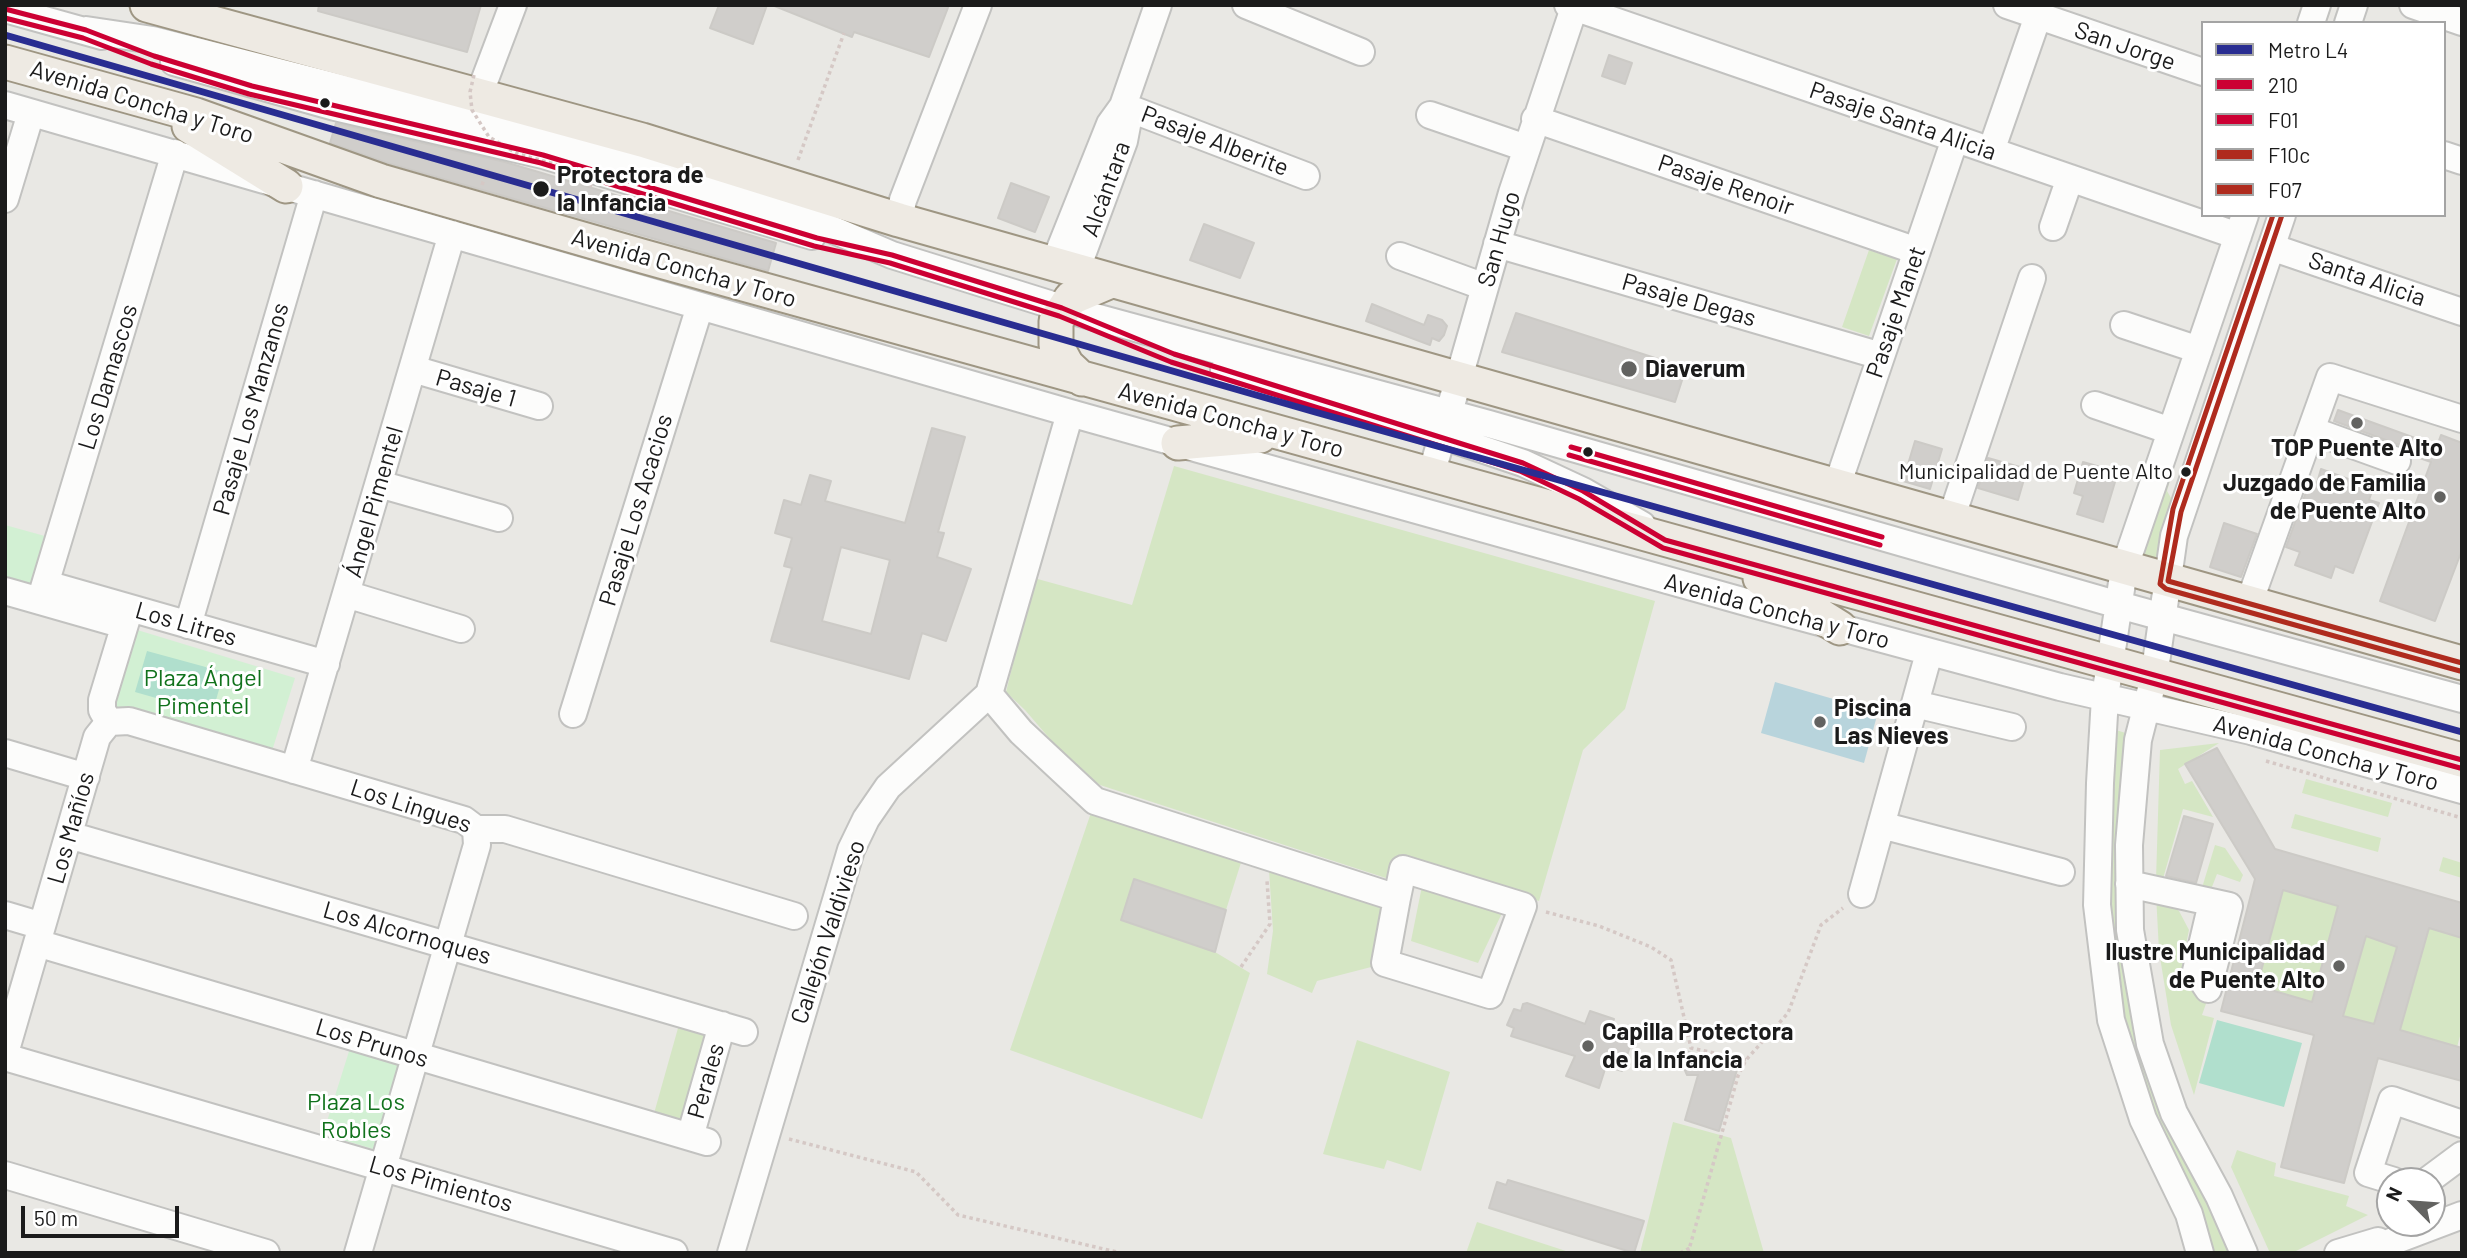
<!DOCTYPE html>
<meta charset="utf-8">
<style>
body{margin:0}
#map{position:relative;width:2467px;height:1258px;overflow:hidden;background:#e9e8e4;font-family:Barlow,sans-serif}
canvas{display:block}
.frame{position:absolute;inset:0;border:7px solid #1b1b1b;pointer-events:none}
.legend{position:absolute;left:2201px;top:21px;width:245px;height:196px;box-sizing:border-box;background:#fff;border:2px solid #a4a4a4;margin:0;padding:9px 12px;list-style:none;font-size:21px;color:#1b1b1b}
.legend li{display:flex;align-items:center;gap:14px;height:35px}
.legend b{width:35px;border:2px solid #a4a4a4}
.north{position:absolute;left:2376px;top:1167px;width:70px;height:70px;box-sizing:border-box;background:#fff;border:2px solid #a4a4a4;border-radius:50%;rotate:295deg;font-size:19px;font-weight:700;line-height:28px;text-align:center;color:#1b1b1b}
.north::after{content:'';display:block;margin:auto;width:24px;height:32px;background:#636361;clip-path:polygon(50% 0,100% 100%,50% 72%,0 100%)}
.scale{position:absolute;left:21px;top:1206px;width:158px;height:32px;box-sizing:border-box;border:4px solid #1b1b1b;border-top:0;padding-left:9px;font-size:21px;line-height:24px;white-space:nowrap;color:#1b1b1b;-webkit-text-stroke:5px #fff;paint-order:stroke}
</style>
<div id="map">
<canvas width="2467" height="1258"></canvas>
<div class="frame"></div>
<ul class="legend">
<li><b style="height:9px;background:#292d91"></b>Metro L4</li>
<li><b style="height:9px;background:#c03"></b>210</li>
<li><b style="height:9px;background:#c03"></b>F01</li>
<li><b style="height:9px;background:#af2b1e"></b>F10c</li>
<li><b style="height:9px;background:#af2b1e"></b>F07</li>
</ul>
<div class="north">N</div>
<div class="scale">50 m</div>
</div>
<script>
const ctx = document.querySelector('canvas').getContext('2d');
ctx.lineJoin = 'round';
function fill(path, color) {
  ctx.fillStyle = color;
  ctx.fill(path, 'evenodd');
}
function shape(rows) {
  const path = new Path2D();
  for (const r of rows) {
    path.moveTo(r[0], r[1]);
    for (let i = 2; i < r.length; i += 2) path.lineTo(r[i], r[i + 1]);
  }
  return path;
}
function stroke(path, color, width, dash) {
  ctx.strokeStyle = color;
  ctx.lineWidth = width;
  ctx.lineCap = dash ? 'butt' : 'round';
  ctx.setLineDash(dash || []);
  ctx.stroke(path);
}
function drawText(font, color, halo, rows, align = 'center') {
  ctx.font = font + ' Barlow,sans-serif';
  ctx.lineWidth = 6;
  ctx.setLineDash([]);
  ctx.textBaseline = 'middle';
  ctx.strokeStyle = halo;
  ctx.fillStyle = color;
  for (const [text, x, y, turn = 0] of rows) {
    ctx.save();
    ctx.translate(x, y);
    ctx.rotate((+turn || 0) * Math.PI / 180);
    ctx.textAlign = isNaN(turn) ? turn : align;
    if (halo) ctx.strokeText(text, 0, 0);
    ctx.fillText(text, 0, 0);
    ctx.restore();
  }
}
fill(shape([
 [1869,250,1897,259,1869,336,1842,327],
 [2183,435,2167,491,2174,503,2158,569,2137,563],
 [1174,466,1655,601,1625,709,1583,750,1539,901,1396,859,1392,880,1100,785,1069,761,1025,710,1006,692,1034,578,1132,605],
 [2116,730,2132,735,2125,943,2233,1253,2210,1253,2151,1115,2126,1038,2110,914],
 [2219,743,2178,769,2185,784,2192,781,2213,817,2183,809,2162,882,2156,880,2160,750],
 [2306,779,2392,803,2388,817,2302,793],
 [1095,801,1245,850,1226,910,1134,879,1122,919,1215,952,1250,973,1202,1119,1010,1050],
 [2295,814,2381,838,2378,852,2291,828],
 [2215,845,2225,848,2243,875,2240,882,2217,874,2210,892,2201,891],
 [2443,857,2462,863,2462,878,2439,871],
 [1269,870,1386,908,1375,966,1317,981,1312,993,1267,974,1273,931],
 [1423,881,1504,909,1478,963,1411,941],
 [2283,890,2338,906,2312,1002,2257,986],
 [2156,894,2179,911,2189,930,2182,964,2208,998,2202,1015,2214,1018,2194,1095,2171,1025,2159,951],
 [2429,928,2462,938,2462,1029,2457,1047,2400,1030],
 [2366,936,2397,947,2374,1024,2343,1016],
 [680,1021,711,1030,683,1125,653,1117],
 [1357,1040,1450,1072,1421,1171,1387,1160,1384,1169,1323,1154],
 [1673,1122,1731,1138,1764,1253,1640,1253],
 [2237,1150,2276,1163,2274,1176,2349,1196,2346,1206,2368,1215,2292,1253,2270,1253,2231,1167],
 [1477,1222,1572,1253,1466,1253]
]), '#d5e6c4');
fill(shape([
 [5,525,52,538,30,589,5,582],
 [134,629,295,678,271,754,110,705],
 [351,1045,400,1058,373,1149,323,1134]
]), '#d2f0d3');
fill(shape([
 [147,651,224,672,212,714,135,692],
 [2217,1020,2302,1043,2284,1107,2199,1083]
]), '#b0dfcd');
fill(shape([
 [1775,682,1878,712,1864,763,1761,733]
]), '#b8d4dc');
const building = shape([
 [319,5,481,5,467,52,318,11,319,5],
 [719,5,767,5,753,44,710,28,719,5],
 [772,5,949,5,929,57,854,32,852,37,772,5],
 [1609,55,1632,63,1625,84,1602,76,1609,55],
 [336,123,505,162,776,243,768,271,387,163,330,143,336,123],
 [1011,183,1049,197,1035,232,998,218,1011,183],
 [1204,224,1254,243,1240,278,1190,260,1204,224],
 [1372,304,1424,325,1428,315,1442,320,1447,326,1444,335,1439,341,1432,338,1430,345,1366,321,1372,304],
 [1516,313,1686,368,1675,402,1502,352,1516,313],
 [2338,410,2437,446,2441,435,2462,443,2462,550,2435,621,2380,601,2431,462,2411,455,2402,446,2334,421,2338,410],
 [932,428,965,437,938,532,944,533,937,557,971,569,946,641,922,633,909,679,771,641,792,568,784,566,792,538,775,533,784,500,801,505,810,475,831,481,825,501,905,523,932,428],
 [841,547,890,560,871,634,822,621,841,547],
 [1915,441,1942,449,1930,489,1903,481,1915,441],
 [1988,458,2027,469,2018,500,1978,488,1988,458],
 [2083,462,2118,472,2103,522,2077,514,2083,496,2074,493,2083,462],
 [2321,469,2373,488,2369,500,2379,503,2353,573,2335,566,2331,578,2295,565,2300,552,2286,547,2310,481,2317,483,2321,469],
 [2224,523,2257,534,2241,577,2210,567,2224,523],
 [2217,748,2275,849,2462,903,2462,938,2429,928,2400,1030,2462,1048,2462,1081,2378,1058,2344,1183,2281,1167,2314,1035,2221,1011,2255,879,2185,764,2217,748],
 [2283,890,2338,906,2312,1002,2257,986,2283,890],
 [2366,936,2397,947,2374,1024,2343,1016,2366,936],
 [2184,816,2213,824,2196,883,2166,876,2184,816],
 [1134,879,1226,910,1215,952,1121,920,1134,879],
 [1527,1003,1585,1024,1590,1011,1614,1019,1609,1030,1633,1037,1622,1071,1606,1066,1599,1088,1566,1076,1575,1056,1511,1036,1514,1028,1507,1025,1514,1009,1521,1011,1523,1004,1527,1003],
 [1684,1050,1702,1058,1707,1055,1739,1063,1719,1131,1685,1120,1698,1075,1687,1075,1683,1066,1684,1050],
 [1508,1180,1644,1221,1634,1253,1489,1208,1497,1182,1506,1185,1508,1180]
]);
fill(building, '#d0cecb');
stroke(building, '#cccac6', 2);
const minor = shape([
 [1246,5,1361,52],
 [1568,5,2238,236],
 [2007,5,2203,72],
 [2413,5,2462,22],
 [5,9,102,36],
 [2311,23,2317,5],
 [2348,23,2354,5],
 [86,30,153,40,369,95,596,145,749,194,892,255,1062,308,1489,424,2119,605,2462,699],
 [174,62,335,107,543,155,812,236],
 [479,95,513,5],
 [5,105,1070,413,1753,604,2060,687,2251,731,2462,790],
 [1123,106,1306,176],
 [1430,115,1526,148],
 [1535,119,1917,251],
 [1991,151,2038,16],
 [2444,155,2462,161],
 [5,199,31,113],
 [899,220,903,200,978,5],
 [2053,227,2070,178],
 [1497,244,1881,356],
 [2271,247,2462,312],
 [1400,256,1485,287],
 [1054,264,1110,124,1123,106,1158,5],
 [1076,271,1124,141,1128,120,1123,106],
 [2124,325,2199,350],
 [413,369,539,406],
 [1224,370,1443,436,1523,463,1583,491,1642,525],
 [2095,405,2171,431],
 [2311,430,2397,461],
 [1431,475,1512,193,1575,5],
 [379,484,499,518],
 [1837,486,1955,139],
 [1951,519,2032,278],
 [46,584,326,664],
 [5,591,124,625],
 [346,594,461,629],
 [40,601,175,153],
 [2249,603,2330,377,2462,419],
 [188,625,314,194],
 [989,694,1021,732,1095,801,1397,898,1403,869,1523,906,1490,995,1385,963,1397,898],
 [1915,704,2012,727],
 [573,714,700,306],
 [109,722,102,710,102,700,129,611],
 [5,753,86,777],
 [294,770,452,234],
 [1881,825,2061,872],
 [476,829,505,829,794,916],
 [69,835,744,1032],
 [2129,884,2229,906,2208,989,2196,971,2212,903],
 [1862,894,1929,653],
 [5,915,42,926],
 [37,943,707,1142],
 [5,1053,97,737,109,722,129,721,464,820,476,829],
 [5,1057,674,1253],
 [690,1137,722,1025],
 [5,1175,266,1253],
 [2394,1181,2368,1173,2392,1100,2462,1124],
 [2427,1181,2462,1155],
 [358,1253,477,845,476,829],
 [731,1253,851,850,866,819,888,787,989,694,1070,413],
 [2200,1253,2189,1214,2143,1119,2111,1020,2097,905,2100,783,2105,697,2124,569,2245,215],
 [2244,1253,2219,1196,2174,1113,2150,1044,2130,930,2129,845,2138,740,2154,677,2174,536,2282,215],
 [2338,1253,2378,1241],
 [2362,1253,2462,1215]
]);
const major = shape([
 [147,5,642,140,899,220,2462,663],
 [5,62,196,115,381,181,642,256,2462,760],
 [189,126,286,186],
 [1082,379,1067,365,1056,345,1056,321,1071,298,1111,281],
 [1178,443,1260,436],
 [1760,578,1840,628]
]);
stroke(minor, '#c2c2c0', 30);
stroke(major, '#9e9683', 37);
stroke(shape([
 [798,160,844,33],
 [482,185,489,166],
 [2266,761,2462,818],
 [1546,912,1599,926,1651,947,1671,960,1691,1048,1746,1060],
 [1241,967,1270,924,1267,881],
 [789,1139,916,1172,958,1215,1121,1253],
 [1680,1253,1690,1248],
 [1688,1253,1738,1076,1746,1060,1788,1013,1821,925,1843,908]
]), '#d5c8c5', 3.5, [3.5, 3.5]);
stroke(minor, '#fcfcfb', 26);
stroke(major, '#eeeae3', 33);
stroke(shape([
 [474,75,470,92,472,110,489,137,518,154,594,175,589,190]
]), '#d5c8c5', 3.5, [3.5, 3.5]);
stroke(shape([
 [5,9,86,30,154,56,252,86,543,155,817,238,892,255,1062,308,1174,354,1523,463,1583,491,1665,540,2462,760],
 [1571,447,1882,537]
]), '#c03', 5);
stroke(shape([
 [5,18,83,38,151,64,249,94,541,163,814,246,890,263,1059,316,1171,362,1520,471,1579,499,1663,548,2460,768],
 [1569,455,1880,545]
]), '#c03', 5);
stroke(shape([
 [2282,215,2181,512,2168,581,2462,663]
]), '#af2b1e', 5);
stroke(shape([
 [2273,215,2173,509,2160,584,2166,589,2460,671]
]), '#af2b1e', 5);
stroke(shape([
 [5,35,1315,412,2462,732]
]), '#292d91', 7);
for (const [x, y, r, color] of [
 [325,103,6,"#1b1b1b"],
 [541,189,9,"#1b1b1b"],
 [1629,369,9,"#636361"],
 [2357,423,7,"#636361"],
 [1588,452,6,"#1b1b1b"],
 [2186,472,6,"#1b1b1b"],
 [2440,497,7,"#636361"],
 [1820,722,7,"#636361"],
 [2339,966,7,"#636361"],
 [1588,1046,7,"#636361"]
]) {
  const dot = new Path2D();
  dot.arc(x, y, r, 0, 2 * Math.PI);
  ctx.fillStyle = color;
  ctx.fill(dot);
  stroke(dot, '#fff', 2.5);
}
drawText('22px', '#1b1b1b', '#fff', [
 ["Municipalidad de Puente Alto",2173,472]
], 'right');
drawText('24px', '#1b1b1b', '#fff', [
 ["San Jorge",2125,46,19],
 ["Avenida Concha y Toro",142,102,17],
 ["Pasaje Santa Alicia",1903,121,19],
 ["Pasaje Alberite",1215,141,21],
 ["Pasaje Renoir",1726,185,19],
 ["Alcántara",1106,189,-70],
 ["San Hugo",1499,239,-74],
 ["Avenida Concha y Toro",684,268,16],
 ["Santa Alicia",2367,279,19],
 ["Pasaje Degas",1689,300,16],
 ["Pasaje Manet",1896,312,-71],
 ["Los Damascos",108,377,-73],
 ["Pasaje 1",476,388,16],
 ["Pasaje Los Manzanos",251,409,-74],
 ["Avenida Concha y Toro",1231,420,15],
 ["Ángel Pimentel",374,502,-74],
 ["Pasaje Los Acacios",636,510,-73],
 ["Avenida Concha y Toro",1777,611,15],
 ["Los Litres",186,624,16],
 ["Avenida Concha y Toro",2326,753,15],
 ["Los Lingues",411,806,18],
 ["Los Mañíos",71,828,-74],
 ["Callejón Valdivieso",828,932,-72],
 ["Los Alcornoques",407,933,16],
 ["Los Prunos",372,1043,17],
 ["Perales",706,1081,-74],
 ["Los Pimientos",441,1184,16]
]);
drawText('bold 24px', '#1b1b1b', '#fff', [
 ["Protectora de",557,175],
 ["la Infancia",557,203]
], 'left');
drawText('bold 24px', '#1b1b1b', '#fff', [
 ["Diaverum",1645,369],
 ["TOP Puente Alto",2357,448,"center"],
 ["Juzgado de Familia",2426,483,"right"],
 ["de Puente Alto",2426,511,"right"],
 ["Piscina",1834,708],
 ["Las Nieves",1834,736],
 ["Ilustre Municipalidad",2325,952,"right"],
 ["de Puente Alto",2325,980,"right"],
 ["Capilla Protectora",1602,1032],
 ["de la Infancia",1602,1060]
], 'left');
drawText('24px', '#11721c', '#fff', [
 ["Plaza Ángel",203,678],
 ["Pimentel",203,706],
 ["Plaza Los",356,1102],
 ["Robles",356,1130]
]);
</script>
